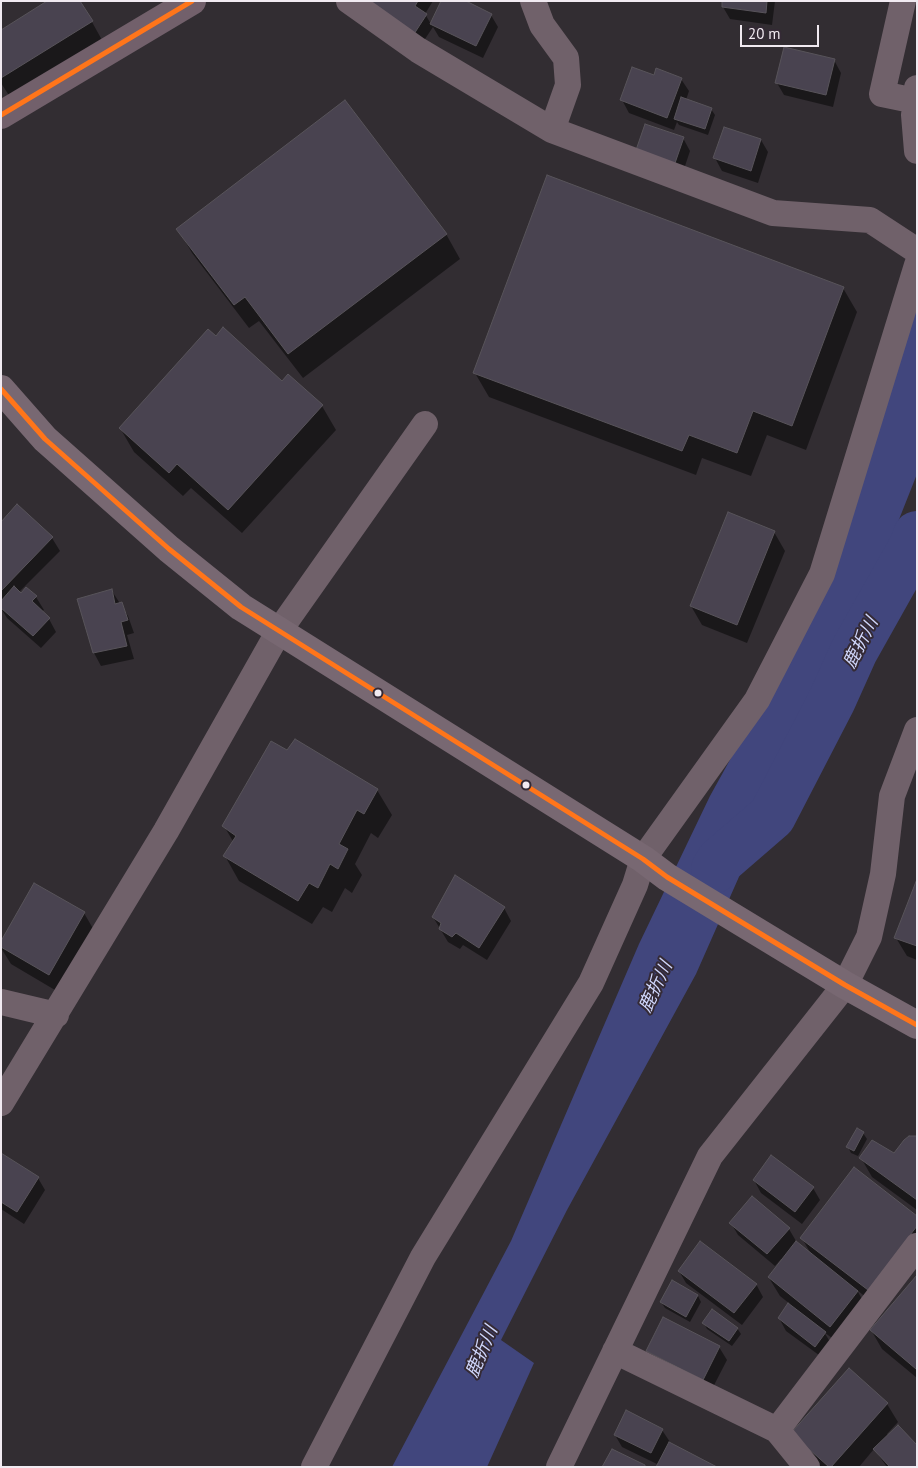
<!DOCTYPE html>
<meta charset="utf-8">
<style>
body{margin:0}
#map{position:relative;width:918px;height:1468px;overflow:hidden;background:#322d32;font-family:"PT Sans",sans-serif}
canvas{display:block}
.frame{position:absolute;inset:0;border:2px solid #f1eaf1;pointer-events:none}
.scale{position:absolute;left:740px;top:25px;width:79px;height:22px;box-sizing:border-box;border:2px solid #f1eaf1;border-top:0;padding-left:6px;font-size:15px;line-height:18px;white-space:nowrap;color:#f1eaf1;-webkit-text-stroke:4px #342a35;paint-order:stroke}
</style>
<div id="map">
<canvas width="918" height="1468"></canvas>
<div class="frame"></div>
<div class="scale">20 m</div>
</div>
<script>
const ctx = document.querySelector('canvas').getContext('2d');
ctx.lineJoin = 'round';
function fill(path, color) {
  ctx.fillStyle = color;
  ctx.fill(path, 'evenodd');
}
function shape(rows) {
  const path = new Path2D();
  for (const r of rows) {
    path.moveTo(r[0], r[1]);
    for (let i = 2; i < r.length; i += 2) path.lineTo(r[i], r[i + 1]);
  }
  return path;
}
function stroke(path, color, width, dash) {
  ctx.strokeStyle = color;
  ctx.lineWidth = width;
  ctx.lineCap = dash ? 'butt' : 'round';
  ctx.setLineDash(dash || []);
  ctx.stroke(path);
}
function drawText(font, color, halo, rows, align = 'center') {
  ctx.font = font + ' "PT Sans","Noto Sans JP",sans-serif';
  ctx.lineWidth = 4;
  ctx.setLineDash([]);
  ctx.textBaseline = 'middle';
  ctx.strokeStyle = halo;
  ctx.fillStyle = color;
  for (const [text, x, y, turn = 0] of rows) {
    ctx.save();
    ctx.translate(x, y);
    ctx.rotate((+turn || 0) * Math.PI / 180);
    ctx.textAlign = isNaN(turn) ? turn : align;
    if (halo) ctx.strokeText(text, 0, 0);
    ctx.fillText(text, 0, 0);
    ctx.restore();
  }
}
fill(shape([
 [917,295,917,474,858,623,761,827,696,974,567,1210,501,1340,534,1363,487,1467,392,1467,511,1241,639,944,710,796,752,720]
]), '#41467d');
fill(shape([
 [362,1,433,1,425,14,431,24,491,15,498,27,483,58,439,37,433,27,421,45],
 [724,1,775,1,772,25,730,19,723,7],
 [92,22,102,40,10,97,1,83,1,31],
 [834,60,841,73,833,107,784,95,777,83],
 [655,77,681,79,689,91,686,100,711,109,715,115,708,135,679,125,677,122,674,130,629,113,622,100],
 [683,138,690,151,681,178,644,166],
 [761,140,768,152,758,183,722,171,715,158],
 [178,229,446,234,460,259,303,378,259,321,249,328,192,253],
 [843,288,857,312,806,450,767,435,751,476,702,458,696,475,489,397,475,373],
 [216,338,282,382,322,406,336,430,242,533,191,488,183,496,134,452,120,428],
 [17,506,52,538,60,551,19,592,21,594,27,589,36,597,44,610,41,612,49,619,56,632,41,648,7,618,2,610,1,611,1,524],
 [774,532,785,551,747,643,702,625,691,606],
 [112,591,128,616,134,633,127,635,134,659,101,666,94,653,78,600],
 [295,741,377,790,392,815,378,838,371,833,355,864,362,875,352,893,345,888,332,912,323,907,312,924,239,881,225,856,234,843,224,826],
 [917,882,917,960,907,956,896,938],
 [504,908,511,921,487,960,463,945,460,949,448,942,433,917],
 [84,913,95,932,60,993,11,964,1,948,1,943],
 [863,1133,867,1139,858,1156,851,1153,848,1147],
 [917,1137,917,1210,872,1177,861,1158,894,1155],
 [1,1154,38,1178,45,1190,24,1224,1,1209],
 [754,1180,813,1188,820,1200,802,1224,761,1193],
 [917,1217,917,1259,879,1308,857,1290,868,1310,841,1345,824,1332,832,1345,823,1358,786,1331,779,1318,790,1304,780,1296,769,1278,783,1261,781,1259,775,1266,738,1235,731,1223,789,1229,796,1241,812,1256,802,1238],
 [679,1271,756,1284,763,1297,742,1325,686,1283],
 [917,1277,917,1378,882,1349,871,1330],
 [698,1296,701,1302,690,1322,665,1308,661,1302],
 [704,1323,737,1328,741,1334,732,1346,707,1329],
 [719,1347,727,1360,711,1391,655,1363,648,1351],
 [887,1404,898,1422,887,1434,917,1467,887,1467,874,1449,859,1467,820,1467,804,1452],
 [662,1430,670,1442,659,1465,622,1447,615,1435]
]), '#0007');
stroke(shape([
 [913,546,917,550]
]), '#41467d', 8);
stroke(shape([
 [715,869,720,861,772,816,832,700,854,651,913,546,917,535]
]), '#41467d', 48);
const building = shape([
 [47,1,80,1,93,21,1,78,1,30,47,1],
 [364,1,418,1,415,6,427,14,414,34,364,1],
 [441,1,466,1,492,14,476,46,430,24,441,1],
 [722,1,767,1,766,13,722,7,722,1],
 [784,47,835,59,826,95,775,83,784,47],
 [632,67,654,75,656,68,682,78,667,118,620,100,632,67],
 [681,97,712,108,705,129,674,119,681,97],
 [345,100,447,234,288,354,245,297,234,305,176,229,345,100],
 [645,124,684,137,674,166,635,153,645,124],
 [724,127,761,139,751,171,713,158,724,127],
 [547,175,844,287,792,426,753,411,737,453,689,435,682,451,473,373,547,175],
 [223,327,282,381,288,374,323,405,228,510,177,464,169,473,119,428,208,329,216,336,223,327],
 [17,504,53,537,1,591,1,522,17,504],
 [728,512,775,531,737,625,690,606,728,512],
 [14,586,21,593,26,587,37,596,32,601,50,618,33,636,1,608,1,601,14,586],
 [112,589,115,604,122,602,128,620,121,622,127,646,93,653,77,599,112,589],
 [295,739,378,789,364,814,357,810,339,844,348,849,338,869,330,864,318,888,309,883,298,901,223,856,236,836,222,826,271,741,287,750,295,739],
 [455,875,505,907,479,948,456,933,452,937,439,929,441,923,432,917,455,875],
 [917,879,917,946,894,938,917,879],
 [34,883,85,912,49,975,1,947,1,941,34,883],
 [857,1128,864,1132,854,1151,846,1147,857,1128],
 [909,1136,917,1136,917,1200,859,1158,872,1140,894,1153,904,1140,909,1136],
 [1,1153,39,1177,17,1212,1,1202,1,1153],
 [771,1155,814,1187,795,1212,753,1180,771,1155],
 [854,1167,917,1216,917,1226,868,1290,800,1238,854,1167],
 [752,1196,790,1228,767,1254,729,1223,752,1196],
 [700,1241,757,1284,734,1313,678,1271,700,1241],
 [796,1241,858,1291,830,1327,768,1277,796,1241],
 [917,1275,917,1367,916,1369,870,1330,917,1275],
 [672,1280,698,1295,686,1317,660,1302,672,1280],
 [788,1303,826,1332,815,1347,778,1318,788,1303],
 [712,1309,738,1328,729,1341,702,1323,712,1309],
 [663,1317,720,1346,703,1380,646,1351,663,1317],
 [849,1368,888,1403,831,1467,829,1467,791,1433,849,1368],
 [626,1410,663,1429,651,1453,614,1435,626,1410],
 [898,1425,917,1445,917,1467,890,1467,873,1449,898,1425],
 [669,1442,717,1467,656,1467,669,1442],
 [612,1449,645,1465,645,1467,602,1467,612,1449]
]);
fill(building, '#494350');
stroke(building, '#58545a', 1);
stroke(shape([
 [349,1,418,50,552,130,773,213,870,220,917,251],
 [533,1,542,25,566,58,568,85,552,130],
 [903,1,882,94,916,101],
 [917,88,914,115,917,151],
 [1,1002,56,1015],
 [1,1103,166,831,279,631,425,424],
 [615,1351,777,1430,807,1467],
 [777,1430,917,1246],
 [314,1467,423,1257,591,983,635,885,643,859,757,700,822,574,917,265],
 [559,1467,710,1156,845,985,869,937,883,874,892,796,917,730]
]), '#70616a', 26);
stroke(shape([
 [1,115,192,1]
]), '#72606b', 28);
stroke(shape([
 [1,389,45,439,169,549,241,607,643,859,667,877,845,985,917,1025]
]), '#786872', 28);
stroke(shape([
 [1,115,192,1],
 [1,389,45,439,169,549,241,607,643,859,667,877,845,985,917,1025]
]), '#ff751a', 5);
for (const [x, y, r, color] of [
 [378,693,4.5,"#f1eaf1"],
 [526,785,4.5,"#f1eaf1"]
]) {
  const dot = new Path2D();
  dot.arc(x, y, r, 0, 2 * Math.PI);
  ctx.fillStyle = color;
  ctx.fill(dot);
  stroke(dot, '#342a35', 2);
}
drawText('italic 18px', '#d0d7fc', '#342a35', [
 ["鹿折川",861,643,-63],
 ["鹿折川",656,987,-65],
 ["鹿折川",482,1352,-67]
]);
</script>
